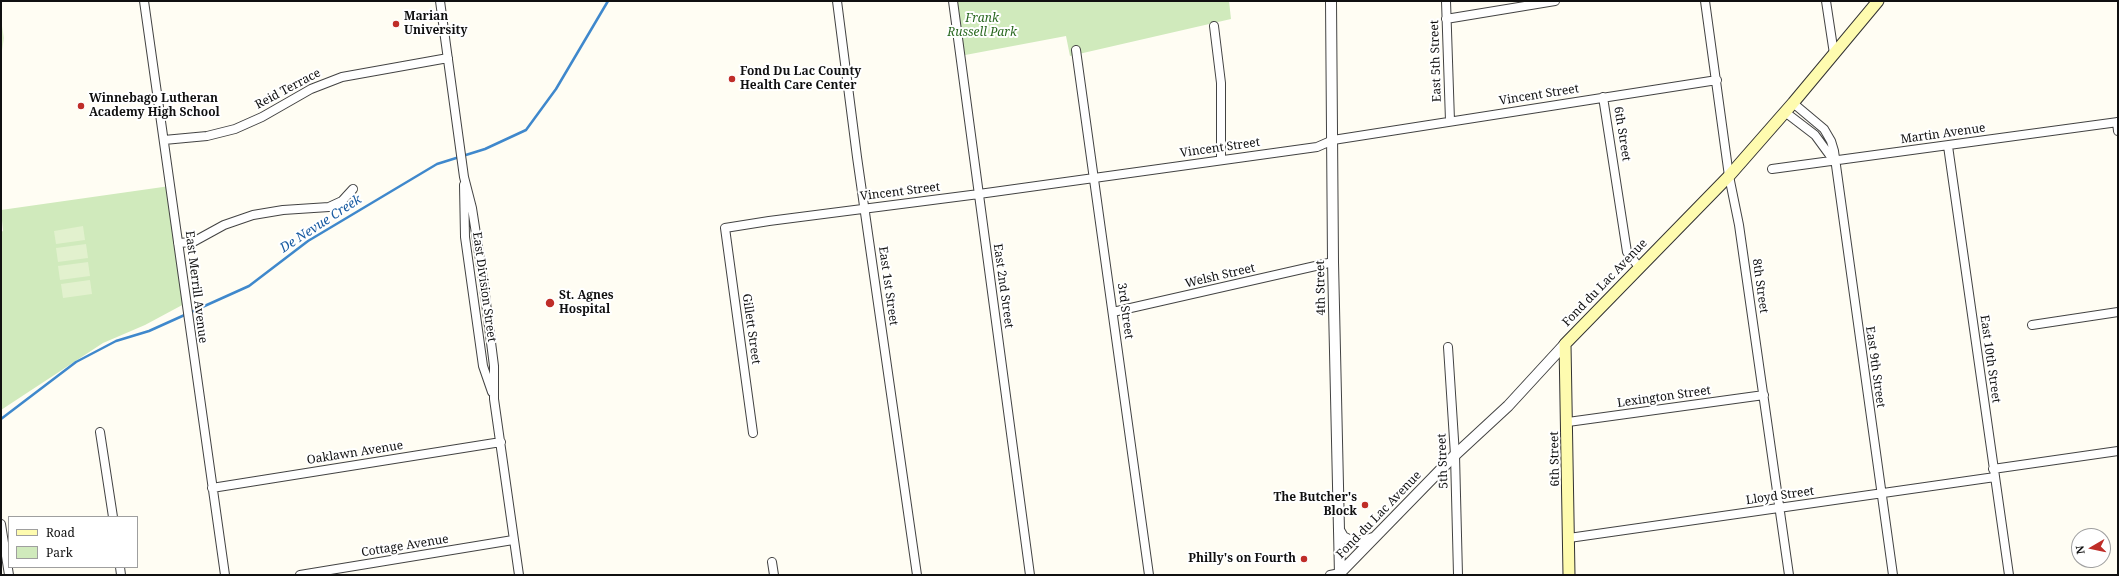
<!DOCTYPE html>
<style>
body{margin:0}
#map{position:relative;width:2119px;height:576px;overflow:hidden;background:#fffdf3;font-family:"Noto Serif",serif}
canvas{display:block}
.frame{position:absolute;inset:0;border:2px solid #101010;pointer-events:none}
.legend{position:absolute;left:8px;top:516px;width:130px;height:52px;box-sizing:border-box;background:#fff;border:1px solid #9f9f9f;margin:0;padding:5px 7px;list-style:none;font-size:12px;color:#101010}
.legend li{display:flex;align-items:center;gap:8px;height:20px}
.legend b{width:20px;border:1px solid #9f9f9f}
.north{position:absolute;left:2071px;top:528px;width:40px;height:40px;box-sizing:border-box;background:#fff;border:1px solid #9f9f9f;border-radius:50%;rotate:261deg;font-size:11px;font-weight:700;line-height:16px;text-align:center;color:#101010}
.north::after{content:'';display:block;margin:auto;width:14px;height:18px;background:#bf2d28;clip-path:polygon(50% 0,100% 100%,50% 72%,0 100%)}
</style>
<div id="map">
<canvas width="2119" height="576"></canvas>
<div class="frame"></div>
<ul class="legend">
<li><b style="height:5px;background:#fefbaf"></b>Road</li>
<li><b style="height:11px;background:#d0eabc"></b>Park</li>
</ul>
<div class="north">N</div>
</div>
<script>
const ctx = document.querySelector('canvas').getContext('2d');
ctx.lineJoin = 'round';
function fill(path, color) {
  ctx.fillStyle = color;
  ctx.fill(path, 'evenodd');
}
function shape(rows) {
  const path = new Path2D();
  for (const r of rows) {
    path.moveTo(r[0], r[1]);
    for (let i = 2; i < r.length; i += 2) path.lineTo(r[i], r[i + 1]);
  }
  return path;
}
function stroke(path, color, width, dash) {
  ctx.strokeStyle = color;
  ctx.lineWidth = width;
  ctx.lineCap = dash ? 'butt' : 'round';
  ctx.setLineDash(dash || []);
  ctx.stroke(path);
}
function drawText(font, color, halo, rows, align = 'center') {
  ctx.font = font + ' "Noto Serif",serif';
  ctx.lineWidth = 4;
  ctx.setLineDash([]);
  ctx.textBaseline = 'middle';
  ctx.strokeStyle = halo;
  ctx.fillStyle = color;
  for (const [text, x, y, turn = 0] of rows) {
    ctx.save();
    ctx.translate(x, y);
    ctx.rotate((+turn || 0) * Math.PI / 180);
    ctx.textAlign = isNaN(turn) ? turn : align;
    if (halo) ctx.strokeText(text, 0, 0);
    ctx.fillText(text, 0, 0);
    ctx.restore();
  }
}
fill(shape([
 [953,1,1229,1,1231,19,1070,56,1066,36,960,56],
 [170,186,186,303,145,325,103,343,1,410,1,232,3,231,1,210]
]), '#d0eabc');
fill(shape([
 [1,20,4,38,1,57],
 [83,226,85,240,56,244,54,231],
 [86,244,88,258,58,262,56,248],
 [88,262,90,276,60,280,58,266],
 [90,280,92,294,63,298,61,284]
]), '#e2f1ce');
stroke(shape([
 [1,419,76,362,116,341,149,331,249,286,308,241,437,164,485,149,526,130,556,89,608,1]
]), '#3f88cc', 2.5);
const minor = shape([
 [144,1,225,575],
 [440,1,464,177,472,208,483,279,494,366,494,399,519,575],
 [837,1,857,157,917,575],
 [953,1,1030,575],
 [1446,1,1450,121],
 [1705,1,1729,176,1739,225,1789,575],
 [1826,1,1834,54],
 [1446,19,1555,1],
 [1214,26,1221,83,1221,160],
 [1076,50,1149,575],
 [1603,97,1627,252,1639,267],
 [1793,103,1824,129,1831,141,1834,151,1893,575],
 [1785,112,1815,135,1834,161],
 [2117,122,2118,131],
 [164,140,207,136,235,129,262,117,311,89,342,77,448,58],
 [1948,146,2009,575],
 [1772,169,2118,122],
 [464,185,465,237,483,366,492,392],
 [178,243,193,242,224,225,253,215,283,210,329,207,342,201,353,189],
 [1113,312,1333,262],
 [2032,325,2118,312],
 [1448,347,1455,455,1458,575],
 [1568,422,1764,395],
 [100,432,113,517],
 [753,433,725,228,769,221,979,194,1317,147,1333,140,1717,80],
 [1993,469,2118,451],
 [212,488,501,442],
 [1,524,9,575],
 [1569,538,1995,477],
 [772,562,774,575],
 [120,567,121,575],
 [300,575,513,540],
 [1330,575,1340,573]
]);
const tertiary = shape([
 [1331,1,1333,262,1340,575],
 [1339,530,1343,537,1351,541,1364,541,1373,538],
 [1340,573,1455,455,1508,406,1565,344]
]);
const secondary = shape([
 [1569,575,1565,344,1729,176,1793,103,1878,1]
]);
stroke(minor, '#434343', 10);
stroke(tertiary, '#434343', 12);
stroke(secondary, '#323232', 13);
stroke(minor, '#fff', 8);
stroke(tertiary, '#fff', 10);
stroke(secondary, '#fefbaf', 11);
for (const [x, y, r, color] of [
 [396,24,4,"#bf2d28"],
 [732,79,4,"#bf2d28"],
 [81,106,4,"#bf2d28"],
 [550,303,5,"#bf2d28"],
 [1365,505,4,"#bf2d28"],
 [1304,559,4,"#bf2d28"]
]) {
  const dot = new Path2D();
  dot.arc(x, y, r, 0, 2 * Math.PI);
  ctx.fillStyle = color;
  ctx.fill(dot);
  stroke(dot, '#fff', 1.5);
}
drawText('bold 12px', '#101010', '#fff', [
 ["Marian",404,17],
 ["University",404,31],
 ["Fond Du Lac County",740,72],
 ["Health Care Center",740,86],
 ["Winnebago Lutheran",89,99],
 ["Academy High School",89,113],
 ["St. Agnes",559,296],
 ["Hospital",559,310],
 ["The Butcher's",1357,498,"right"],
 ["Block",1357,512,"right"],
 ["Philly's on Fourth",1296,559,"right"]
], 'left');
drawText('italic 12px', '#296820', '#fff', [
 ["Frank",982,19],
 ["Russell Park",982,33]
]);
drawText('12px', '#101010', '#fff', [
 ["East 5th Street",1436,61,-92],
 ["Reid Terrace",288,89,-28],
 ["Vincent Street",1539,95,-9],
 ["6th Street",1622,134,81],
 ["Martin Avenue",1943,134,-8],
 ["Vincent Street",1220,148,-8],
 ["Vincent Street",900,192,-7],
 ["Welsh Street",1220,276,-13],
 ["Fond du Lac Avenue",1605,283,-46],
 ["East 1st Street",888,286,82],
 ["East 2nd Street",1003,286,82],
 ["8th Street",1760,286,82],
 ["East Merrill Avenue",196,287,83],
 ["East Division Street",484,287,82],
 ["4th Street",1321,288,-91],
 ["3rd Street",1125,311,82],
 ["Gillett Street",751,329,82],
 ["East 10th Street",1990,359,82],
 ["East 9th Street",1875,367,82],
 ["Lexington Street",1664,397,-8],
 ["Oaklawn Avenue",355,453,-9],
 ["6th Street",1555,459,-91],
 ["5th Street",1443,461,-92],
 ["Lloyd Street",1780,496,-8],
 ["Fond du Lac Avenue",1379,515,-46],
 ["Cottage Avenue",405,546,-9]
]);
drawText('italic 13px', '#195ba1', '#fff', [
 ["De Nevue Creek",321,224,-33]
]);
</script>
